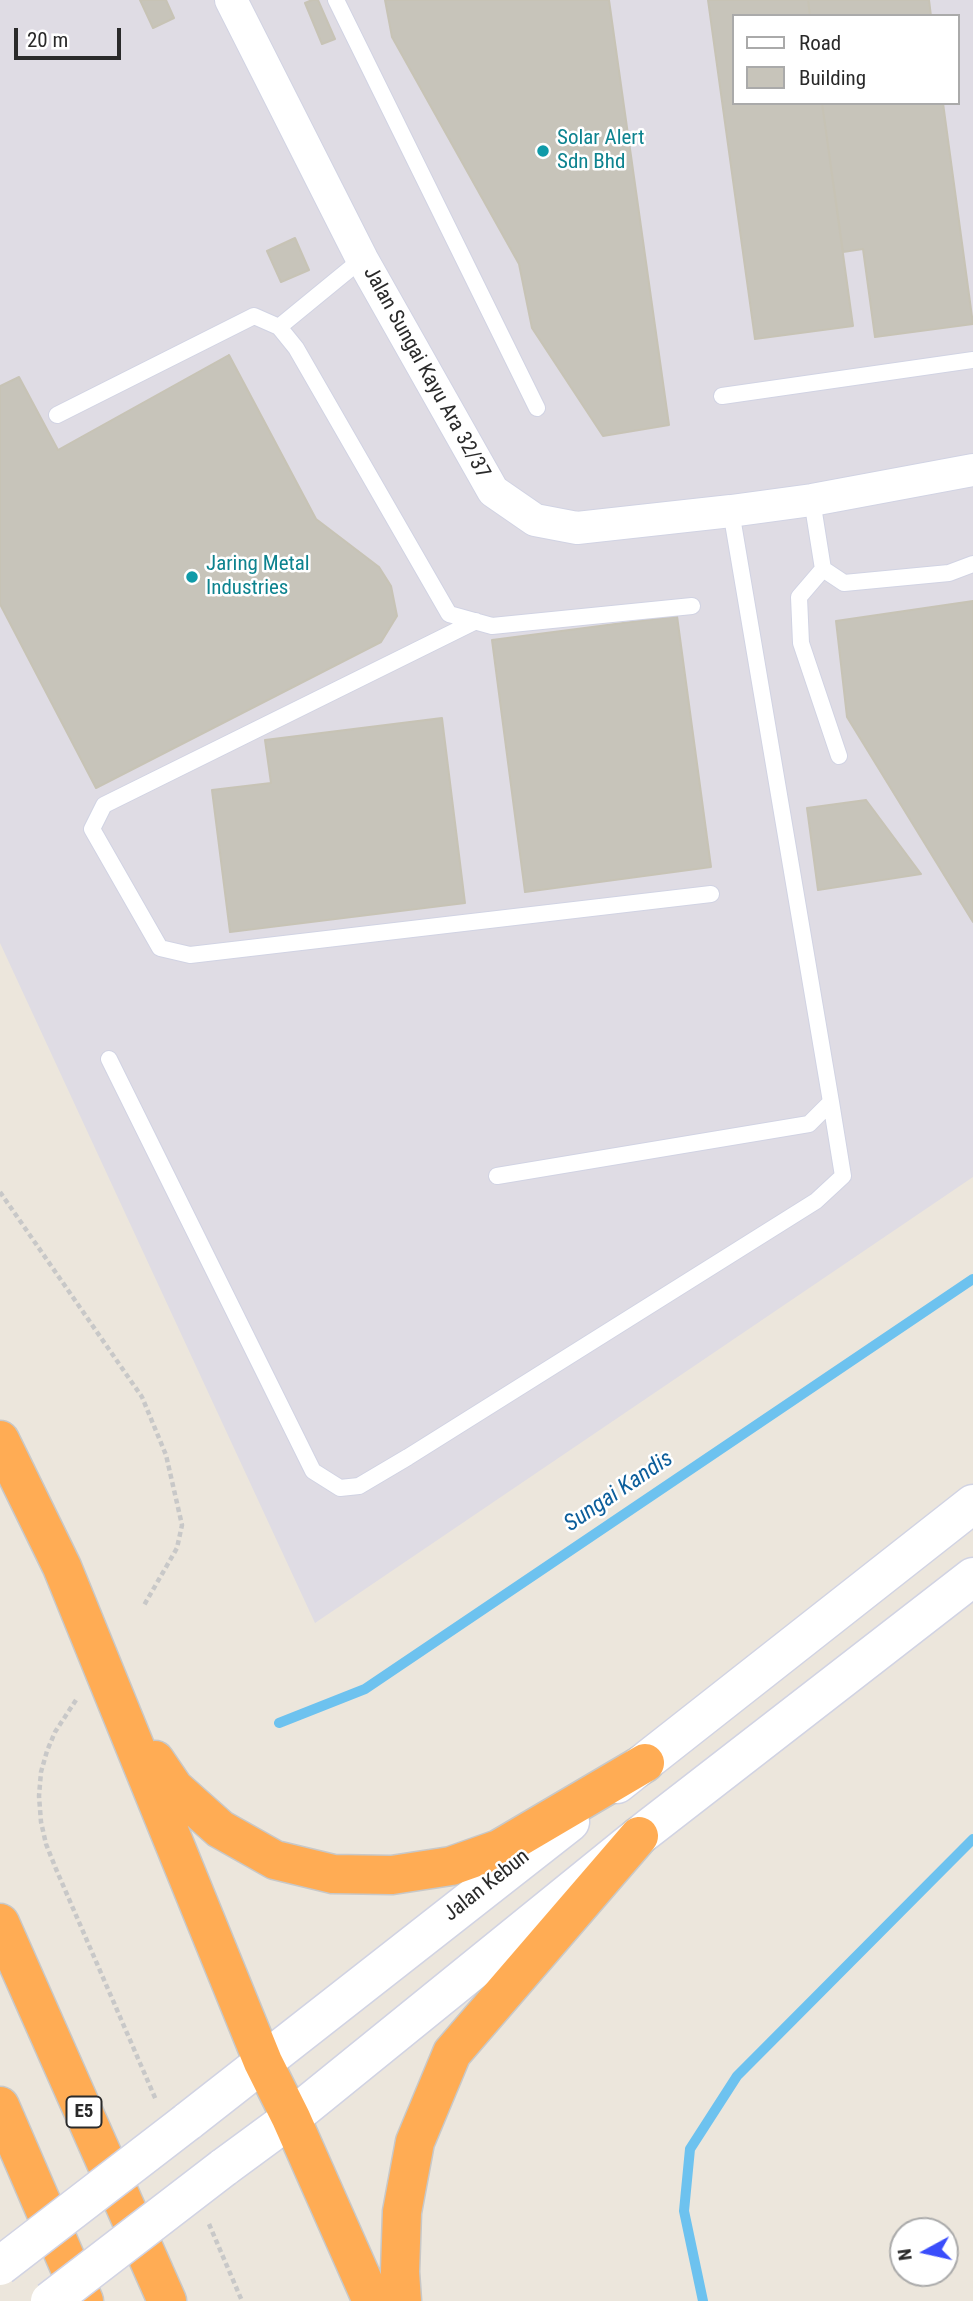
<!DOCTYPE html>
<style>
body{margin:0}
#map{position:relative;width:973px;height:2301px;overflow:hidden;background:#ece6dc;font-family:"Roboto Condensed",sans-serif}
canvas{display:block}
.legend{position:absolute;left:732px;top:14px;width:228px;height:91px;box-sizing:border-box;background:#fff;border:2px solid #aaa;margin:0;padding:9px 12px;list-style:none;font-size:21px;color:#2a2a2a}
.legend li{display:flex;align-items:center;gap:14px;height:35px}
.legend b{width:35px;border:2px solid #aaa}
.north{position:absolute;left:889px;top:2217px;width:70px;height:70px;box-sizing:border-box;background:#fff;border:2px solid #aaa;border-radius:50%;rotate:262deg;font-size:19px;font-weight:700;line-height:28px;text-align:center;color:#2a2a2a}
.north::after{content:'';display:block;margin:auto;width:24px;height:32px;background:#3a4dfb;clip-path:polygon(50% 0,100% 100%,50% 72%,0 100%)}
.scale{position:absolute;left:14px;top:28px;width:107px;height:32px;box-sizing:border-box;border:4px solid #2a2a2a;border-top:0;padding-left:9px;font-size:21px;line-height:24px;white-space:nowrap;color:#2a2a2a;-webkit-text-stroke:5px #fff;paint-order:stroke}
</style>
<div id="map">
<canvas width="973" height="2301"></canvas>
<ul class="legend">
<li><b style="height:9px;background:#fff"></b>Road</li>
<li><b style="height:19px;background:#c7c4ba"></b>Building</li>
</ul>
<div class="north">N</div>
<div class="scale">20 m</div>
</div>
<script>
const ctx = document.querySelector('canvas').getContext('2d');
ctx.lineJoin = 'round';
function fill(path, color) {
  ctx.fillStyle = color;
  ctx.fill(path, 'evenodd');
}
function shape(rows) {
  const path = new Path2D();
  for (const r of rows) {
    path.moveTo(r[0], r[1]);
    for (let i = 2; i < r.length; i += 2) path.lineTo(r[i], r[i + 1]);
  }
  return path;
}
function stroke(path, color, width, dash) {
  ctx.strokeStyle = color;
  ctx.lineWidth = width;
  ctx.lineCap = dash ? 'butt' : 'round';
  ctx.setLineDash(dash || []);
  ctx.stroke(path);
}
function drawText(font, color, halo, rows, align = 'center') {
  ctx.font = font + ' "Roboto Condensed",sans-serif';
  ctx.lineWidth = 5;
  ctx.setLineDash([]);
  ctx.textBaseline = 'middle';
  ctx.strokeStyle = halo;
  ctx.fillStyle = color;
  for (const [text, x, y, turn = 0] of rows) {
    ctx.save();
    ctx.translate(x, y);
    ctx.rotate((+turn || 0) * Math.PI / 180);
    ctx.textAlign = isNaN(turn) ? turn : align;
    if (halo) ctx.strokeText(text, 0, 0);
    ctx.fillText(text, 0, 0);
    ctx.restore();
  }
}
fill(shape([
 [0,0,973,0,973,1177,315,1623,0,943],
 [733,16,957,16,957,103,733,103]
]), '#dfdce4');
stroke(shape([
 [279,1723,365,1689,973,1279],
 [703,2301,684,2211,690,2149,737,2076,973,1839]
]), '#6dc2ef', 10);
const building = shape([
 [140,0,166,0,174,18,153,28,140,0],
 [312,0,318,0,335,39,322,44,305,3,312,0],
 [385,0,609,0,669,425,603,436,532,328,519,264,392,37,385,0],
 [708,0,808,0,810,16,733,16,733,103,822,103,853,326,755,339,708,0],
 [808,0,929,0,931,16,810,16,808,0],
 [822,103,943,103,973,324,875,337,863,249,843,252,822,103],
 [295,238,309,270,281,282,267,251,295,238],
 [229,355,316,519,379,567,391,586,397,616,381,642,96,788,0,604,0,386,19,377,58,450,229,355],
 [973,601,973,922,847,717,836,621,973,601],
 [677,616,711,867,525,892,492,640,677,616],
 [442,718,465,903,230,932,212,790,271,783,265,740,442,718],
 [866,800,921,874,818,890,807,808,866,800]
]);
fill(building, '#c7c4ba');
stroke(building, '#c7c3b5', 2);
const service = shape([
 [336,0,537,408],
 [362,259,279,327,296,348,449,614,492,626,692,606],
 [722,396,973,360],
 [57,415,254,316,279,327],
 [812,500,823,569,844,583,949,573,973,564],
 [823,569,799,597,801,643,839,756],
 [476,621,104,805,92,829,160,948,190,955,711,894],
 [109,1059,313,1471,340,1488,359,1486,408,1457,816,1201,843,1176,831,1102],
 [497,1176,809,1124,831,1102,731,511]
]);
const minor = shape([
 [231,0,362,259,493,491,535,520,577,528,731,511,812,500,973,470]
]);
const secondary = shape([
 [617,1784,973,1504],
 [187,2122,570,1822],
 [223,2168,291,2118,639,1836,973,1577]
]);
const motorway = shape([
 [0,1440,62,1567,263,2062,291,2118,372,2301],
 [155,1760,174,1788,220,1829,275,1860,333,1874,392,1875,451,1866,499,1849,645,1763],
 [0,1923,167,2301],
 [0,2106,84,2301],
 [402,2301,400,2272,402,2212,415,2142,452,2053,639,1836]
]);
stroke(service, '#d1d3e3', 18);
stroke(minor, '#d1d3e3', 34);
stroke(secondary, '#d1d3e3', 41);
stroke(motorway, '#c8c8c8', 41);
stroke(shape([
 [0,1192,142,1397,166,1455,182,1525,177,1548,143,1607],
 [76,1700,55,1732,47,1751,41,1772,39,1796,41,1822,46,1844,56,1869,156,2100],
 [209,2224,242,2301]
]), '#c8c8c8', 4.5, [5, 3.5]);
stroke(service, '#fff', 16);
stroke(minor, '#fff', 32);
stroke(secondary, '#fff', 38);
stroke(motorway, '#ffac54', 38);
const secondaryBridge = shape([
 [0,2266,187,2122],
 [50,2301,223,2168]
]);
stroke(secondaryBridge, '#d1d3e3', 41, []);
stroke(secondaryBridge, '#fff', 38);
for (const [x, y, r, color] of [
 [543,151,7,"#0f9aa8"],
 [192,577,7,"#0f9aa8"]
]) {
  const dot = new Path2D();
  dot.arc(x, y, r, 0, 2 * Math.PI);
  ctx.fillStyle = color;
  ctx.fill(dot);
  stroke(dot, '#fff', 2.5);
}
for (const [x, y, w] of [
 [84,2112,35]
]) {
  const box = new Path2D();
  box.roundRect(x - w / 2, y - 15.5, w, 31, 5);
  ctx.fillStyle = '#fff';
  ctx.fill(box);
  stroke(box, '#2a2a2a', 2);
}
drawText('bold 19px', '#2a2a2a', null, [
 ["E5",84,2112]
]);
drawText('21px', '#0d838f', '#fff', [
 ["Solar Alert",557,139],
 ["Sdn Bhd",557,163],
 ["Jaring Metal",206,565],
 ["Industries",206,589]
], 'left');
drawText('21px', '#2a2a2a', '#fff', [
 ["Jalan Sungai Kayu Ara 32/37",426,373,61],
 ["Jalan Kebun",487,1886,-38]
]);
drawText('italic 23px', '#0c5e9b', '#fff', [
 ["Sungai Kandis",619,1492,-34]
]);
</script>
